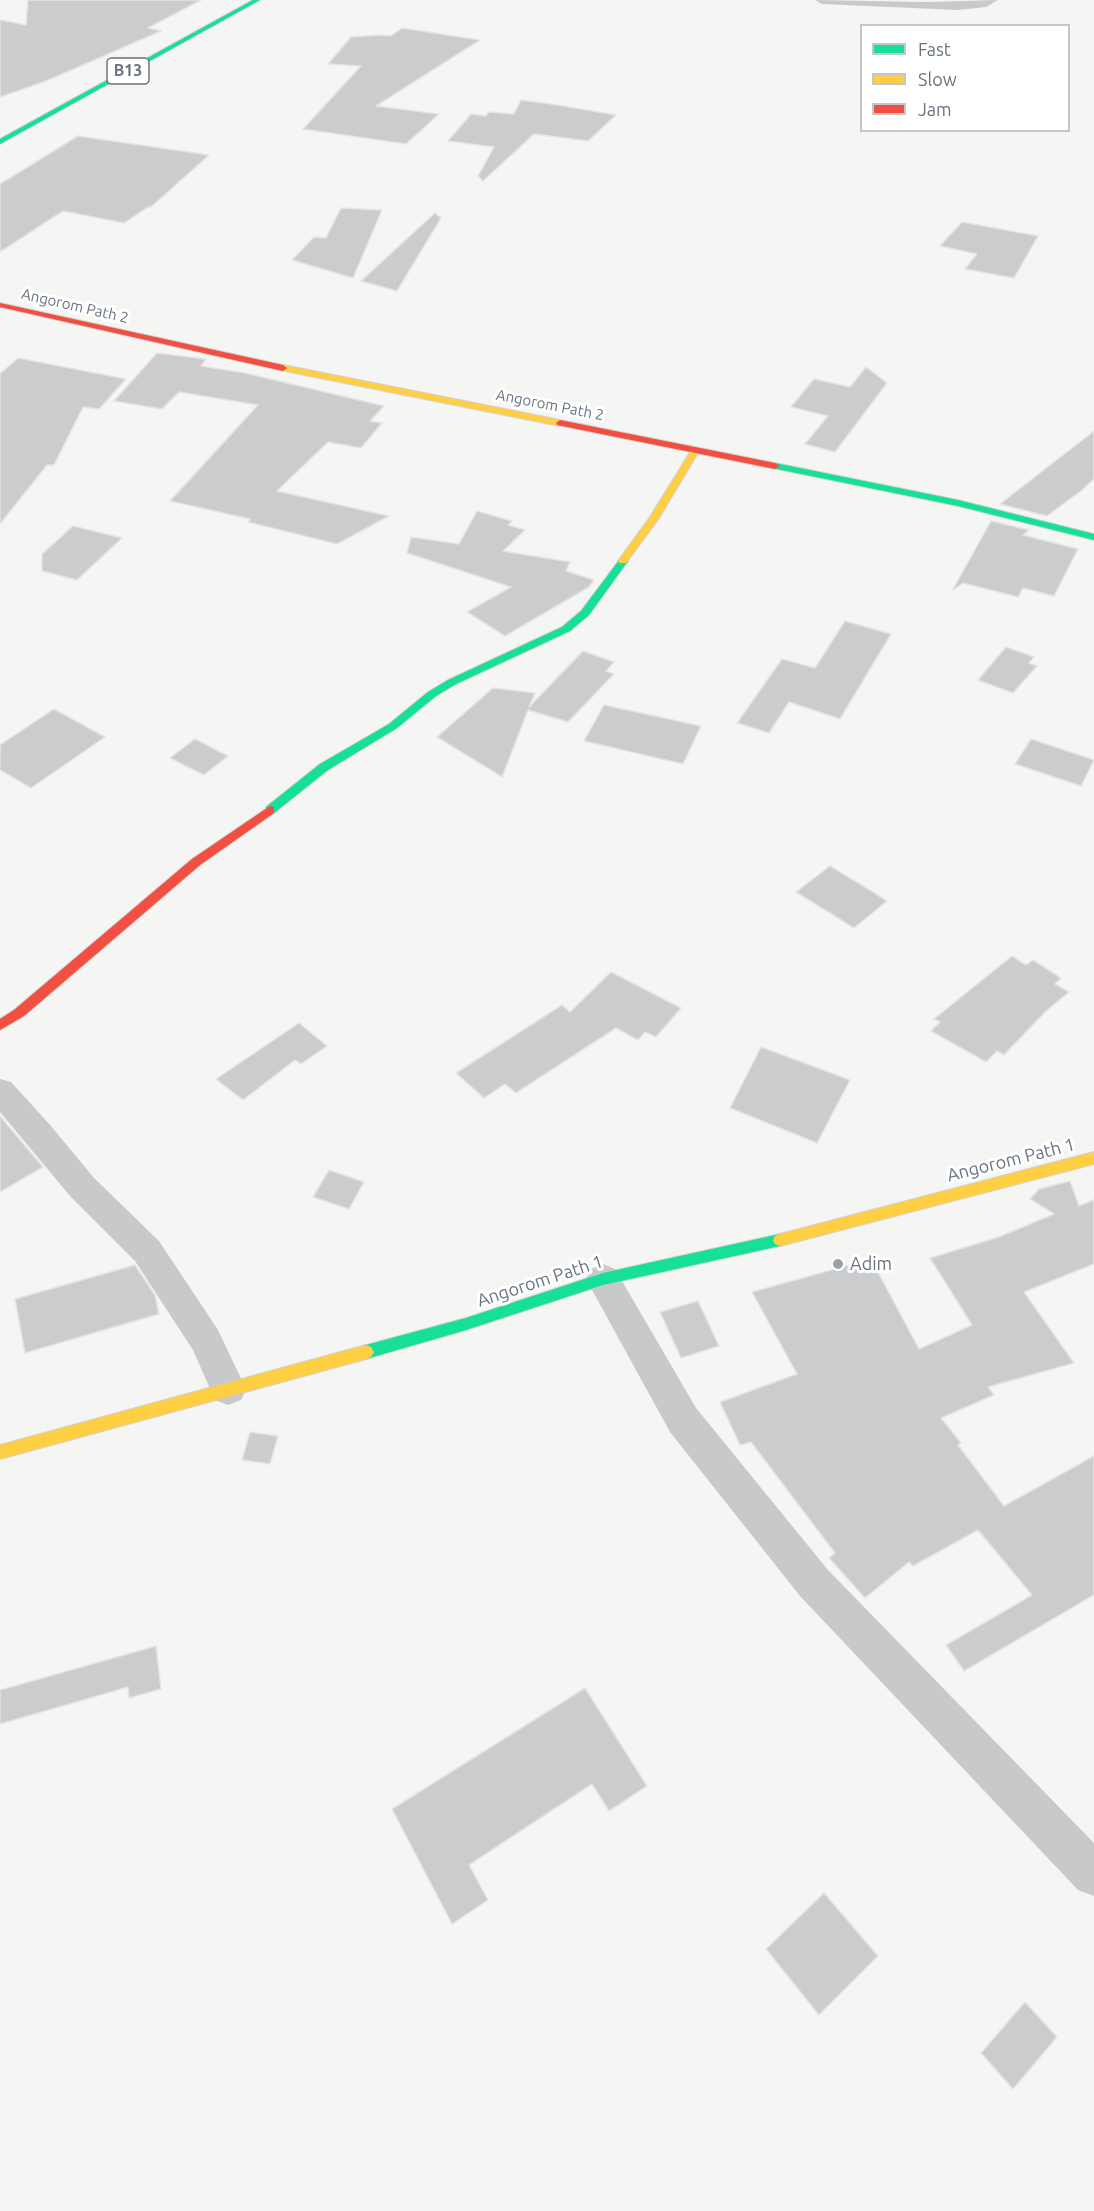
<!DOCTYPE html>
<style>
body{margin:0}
#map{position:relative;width:1094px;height:2211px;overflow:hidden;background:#f5f5f4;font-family:Ubuntu,sans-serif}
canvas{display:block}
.legend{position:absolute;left:860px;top:24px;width:210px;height:108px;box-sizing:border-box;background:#fff;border:2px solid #c3c7cd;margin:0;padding:8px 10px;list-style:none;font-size:18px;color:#687481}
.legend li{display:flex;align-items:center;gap:12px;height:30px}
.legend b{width:30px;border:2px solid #c3c7cd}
</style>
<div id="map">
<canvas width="1094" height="2211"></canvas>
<ul class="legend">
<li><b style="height:8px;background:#16e098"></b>Fast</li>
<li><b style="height:8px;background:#ffcf43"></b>Slow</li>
<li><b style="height:8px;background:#f24e42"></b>Jam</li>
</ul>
</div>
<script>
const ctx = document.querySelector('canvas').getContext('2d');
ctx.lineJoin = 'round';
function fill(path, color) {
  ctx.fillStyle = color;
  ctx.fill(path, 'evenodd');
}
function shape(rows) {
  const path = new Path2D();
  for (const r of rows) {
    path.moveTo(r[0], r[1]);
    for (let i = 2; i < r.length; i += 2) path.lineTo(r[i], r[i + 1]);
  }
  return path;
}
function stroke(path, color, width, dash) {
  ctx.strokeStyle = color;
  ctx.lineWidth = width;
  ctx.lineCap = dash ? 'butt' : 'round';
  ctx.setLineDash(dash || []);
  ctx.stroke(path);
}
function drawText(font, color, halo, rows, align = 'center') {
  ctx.font = font + ' Ubuntu,sans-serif';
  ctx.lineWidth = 6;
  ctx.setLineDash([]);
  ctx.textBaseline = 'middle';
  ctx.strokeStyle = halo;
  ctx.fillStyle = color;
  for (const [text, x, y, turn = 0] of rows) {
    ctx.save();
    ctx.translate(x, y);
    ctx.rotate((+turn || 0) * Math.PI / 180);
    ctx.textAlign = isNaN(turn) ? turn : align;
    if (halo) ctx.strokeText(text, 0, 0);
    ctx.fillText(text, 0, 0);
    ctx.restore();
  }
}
const building = shape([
 [28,0,201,0,148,28,161,31,46,81,0,97,0,20,26,25,28,0],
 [402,28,480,40,376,106,439,114,406,144,303,129,361,66,328,64,351,37,380,35,391,36,402,28],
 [521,100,551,104,616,115,588,141,534,134,483,181,478,176,494,147,448,141,471,114,486,116,489,112,514,114,521,100],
 [78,136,209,155,151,207,148,207,124,223,63,211,0,252,0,184,78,136],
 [341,208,382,210,353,278,292,260,314,237,326,238,341,208],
 [435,213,441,218,397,291,361,281,435,213],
 [962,222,1038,236,1014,278,965,269,977,254,940,246,962,222],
 [157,353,206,359,201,366,245,373,384,406,370,421,382,423,361,448,328,442,277,491,389,516,337,544,248,522,250,519,170,501,258,405,179,392,162,409,114,401,157,353],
 [18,358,126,379,99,409,83,407,54,465,47,465,0,524,0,374,18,358],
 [866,367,887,383,835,452,805,444,828,416,791,407,814,379,850,387,866,367],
 [1094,431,1094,479,1082,490,1047,516,1000,504,1094,431],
 [477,511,512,521,508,525,525,530,503,551,570,562,566,571,594,580,589,587,505,636,467,612,511,587,407,553,411,537,459,544,477,511],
 [991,521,1029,530,1023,535,1078,549,1054,596,1023,588,1018,597,963,583,952,591,991,521],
 [73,526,122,538,77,580,42,571,42,554,73,526],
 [845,621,891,634,840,719,789,702,769,733,737,723,782,659,815,668,845,621],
 [1006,647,1034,657,1029,663,1037,666,1013,693,978,680,1006,647],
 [583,651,614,662,606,671,614,674,568,722,528,710,502,777,437,737,493,688,535,693,529,707,583,651],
 [604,705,701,726,683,764,584,741,604,705],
 [54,709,105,737,31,788,0,770,0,745,54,709],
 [195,739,228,756,204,775,170,758,195,739],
 [1031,739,1094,760,1081,786,1015,764,1031,739],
 [830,866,868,889,887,901,854,928,796,892,830,866],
 [1012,956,1026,965,1033,960,1061,978,1055,984,1069,992,1045,1012,1004,1055,997,1051,986,1062,931,1031,940,1022,934,1019,1012,956],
 [611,972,681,1008,656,1037,645,1032,638,1040,616,1028,516,1093,505,1084,484,1098,456,1073,562,1005,570,1012,611,972],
 [299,1023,327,1046,301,1064,295,1060,243,1100,216,1079,299,1023],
 [761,1047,850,1080,817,1143,730,1108,761,1047],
 [0,1116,43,1167,0,1192,0,1116],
 [329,1170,364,1182,349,1209,313,1197,329,1170],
 [1070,1181,1079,1206,1094,1200,1094,1264,1024,1292,1074,1363,988,1387,994,1395,941,1418,961,1443,958,1445,1004,1506,1094,1456,1094,1595,964,1671,946,1645,1032,1595,978,1530,913,1566,909,1562,865,1598,829,1558,835,1553,751,1442,740,1445,720,1402,797,1374,752,1292,871,1259,919,1349,972,1325,930,1258,999,1237,1054,1214,1030,1199,1039,1189,1070,1181],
 [135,1265,155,1295,159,1314,25,1353,15,1299,135,1265],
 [698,1301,719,1346,681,1358,660,1312,698,1301],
 [250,1432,278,1436,270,1464,242,1460,250,1432],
 [156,1646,161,1689,129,1698,128,1687,0,1724,0,1690,156,1646],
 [585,1688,647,1786,609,1811,592,1784,469,1865,488,1900,452,1924,392,1809,585,1688],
 [824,1893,878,1956,819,2015,766,1949,824,1893],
 [1025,2002,1057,2037,1013,2089,981,2053,1025,2002]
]);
fill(building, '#cbcccd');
stroke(building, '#e4e4e4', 1.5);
const fast = shape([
 [253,0,260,0,0,144,0,139,253,0],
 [775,463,958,500,1094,534,1094,540,958,506,772,468,770,466,775,463],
 [623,558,628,561,589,615,570,631,456,684,436,696,397,728,328,770,274,813,266,813,266,807,320,764,389,724,428,692,448,680,562,627,581,611,620,559,623,558],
 [780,1234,785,1236,787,1240,785,1244,780,1246,603,1285,466,1330,366,1359,361,1357,358,1352,361,1347,366,1345,466,1318,603,1273,780,1234]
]);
const slow = shape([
 [283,365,560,420,564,423,560,426,280,370,279,368,283,365],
 [692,449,699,451,659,518,626,563,620,563,618,561,650,517,692,449],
 [1094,1152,1094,1164,780,1246,775,1244,773,1240,775,1236,780,1234,1094,1152],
 [366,1345,371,1347,374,1352,371,1357,366,1359,0,1459,0,1445,366,1345]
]);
const jam = shape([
 [0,303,283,365,287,368,283,371,0,307,0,303],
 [560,420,775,463,780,466,775,469,557,425,556,423,560,420],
 [270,806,274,807,274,813,200,865,24,1016,0,1030,0,1019,14,1010,192,859,270,806]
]);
stroke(fast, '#d1d2d2', 2);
stroke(slow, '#d1d2d2', 2);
stroke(jam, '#d1d2d2', 2);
fill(shape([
 [815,0,926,2,998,0,986,7,958,10,822,4,815,0],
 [0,1079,11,1082,51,1126,94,1178,159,1241,218,1330,246,1389,241,1400,228,1405,215,1400,193,1350,135,1261,70,1196,0,1112,0,1079],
 [603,1264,615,1269,696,1408,828,1570,1094,1843,1094,1896,1078,1890,800,1596,670,1432,586,1279,591,1269,603,1264]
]), '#c8c9ca');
fill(fast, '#16e098');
fill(slow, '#ffcf43');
fill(jam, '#f24e42');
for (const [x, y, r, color] of [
 [838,1264,6,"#99a1a9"]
]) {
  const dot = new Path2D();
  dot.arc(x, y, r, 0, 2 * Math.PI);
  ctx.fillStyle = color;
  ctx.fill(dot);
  stroke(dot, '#fff', 2);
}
drawText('15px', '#687481', '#fff', [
 ["Angorom Path 2",75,306,13],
 ["Angorom Path 2",550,405,11]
]);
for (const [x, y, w] of [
 [128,71,42]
]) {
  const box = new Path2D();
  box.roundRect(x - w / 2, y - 13, w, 26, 4.5);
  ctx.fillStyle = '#fff';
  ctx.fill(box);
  stroke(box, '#687481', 1.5);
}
drawText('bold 16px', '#687481', null, [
 ["B13",128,71]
]);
drawText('18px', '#687481', '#fff', [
 ["Angorom Path 1",1011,1160,-14],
 ["Angorom Path 1",540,1281,-18]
]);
drawText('18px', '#687481', '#fff', [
 ["Adim",850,1264]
], 'left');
</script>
